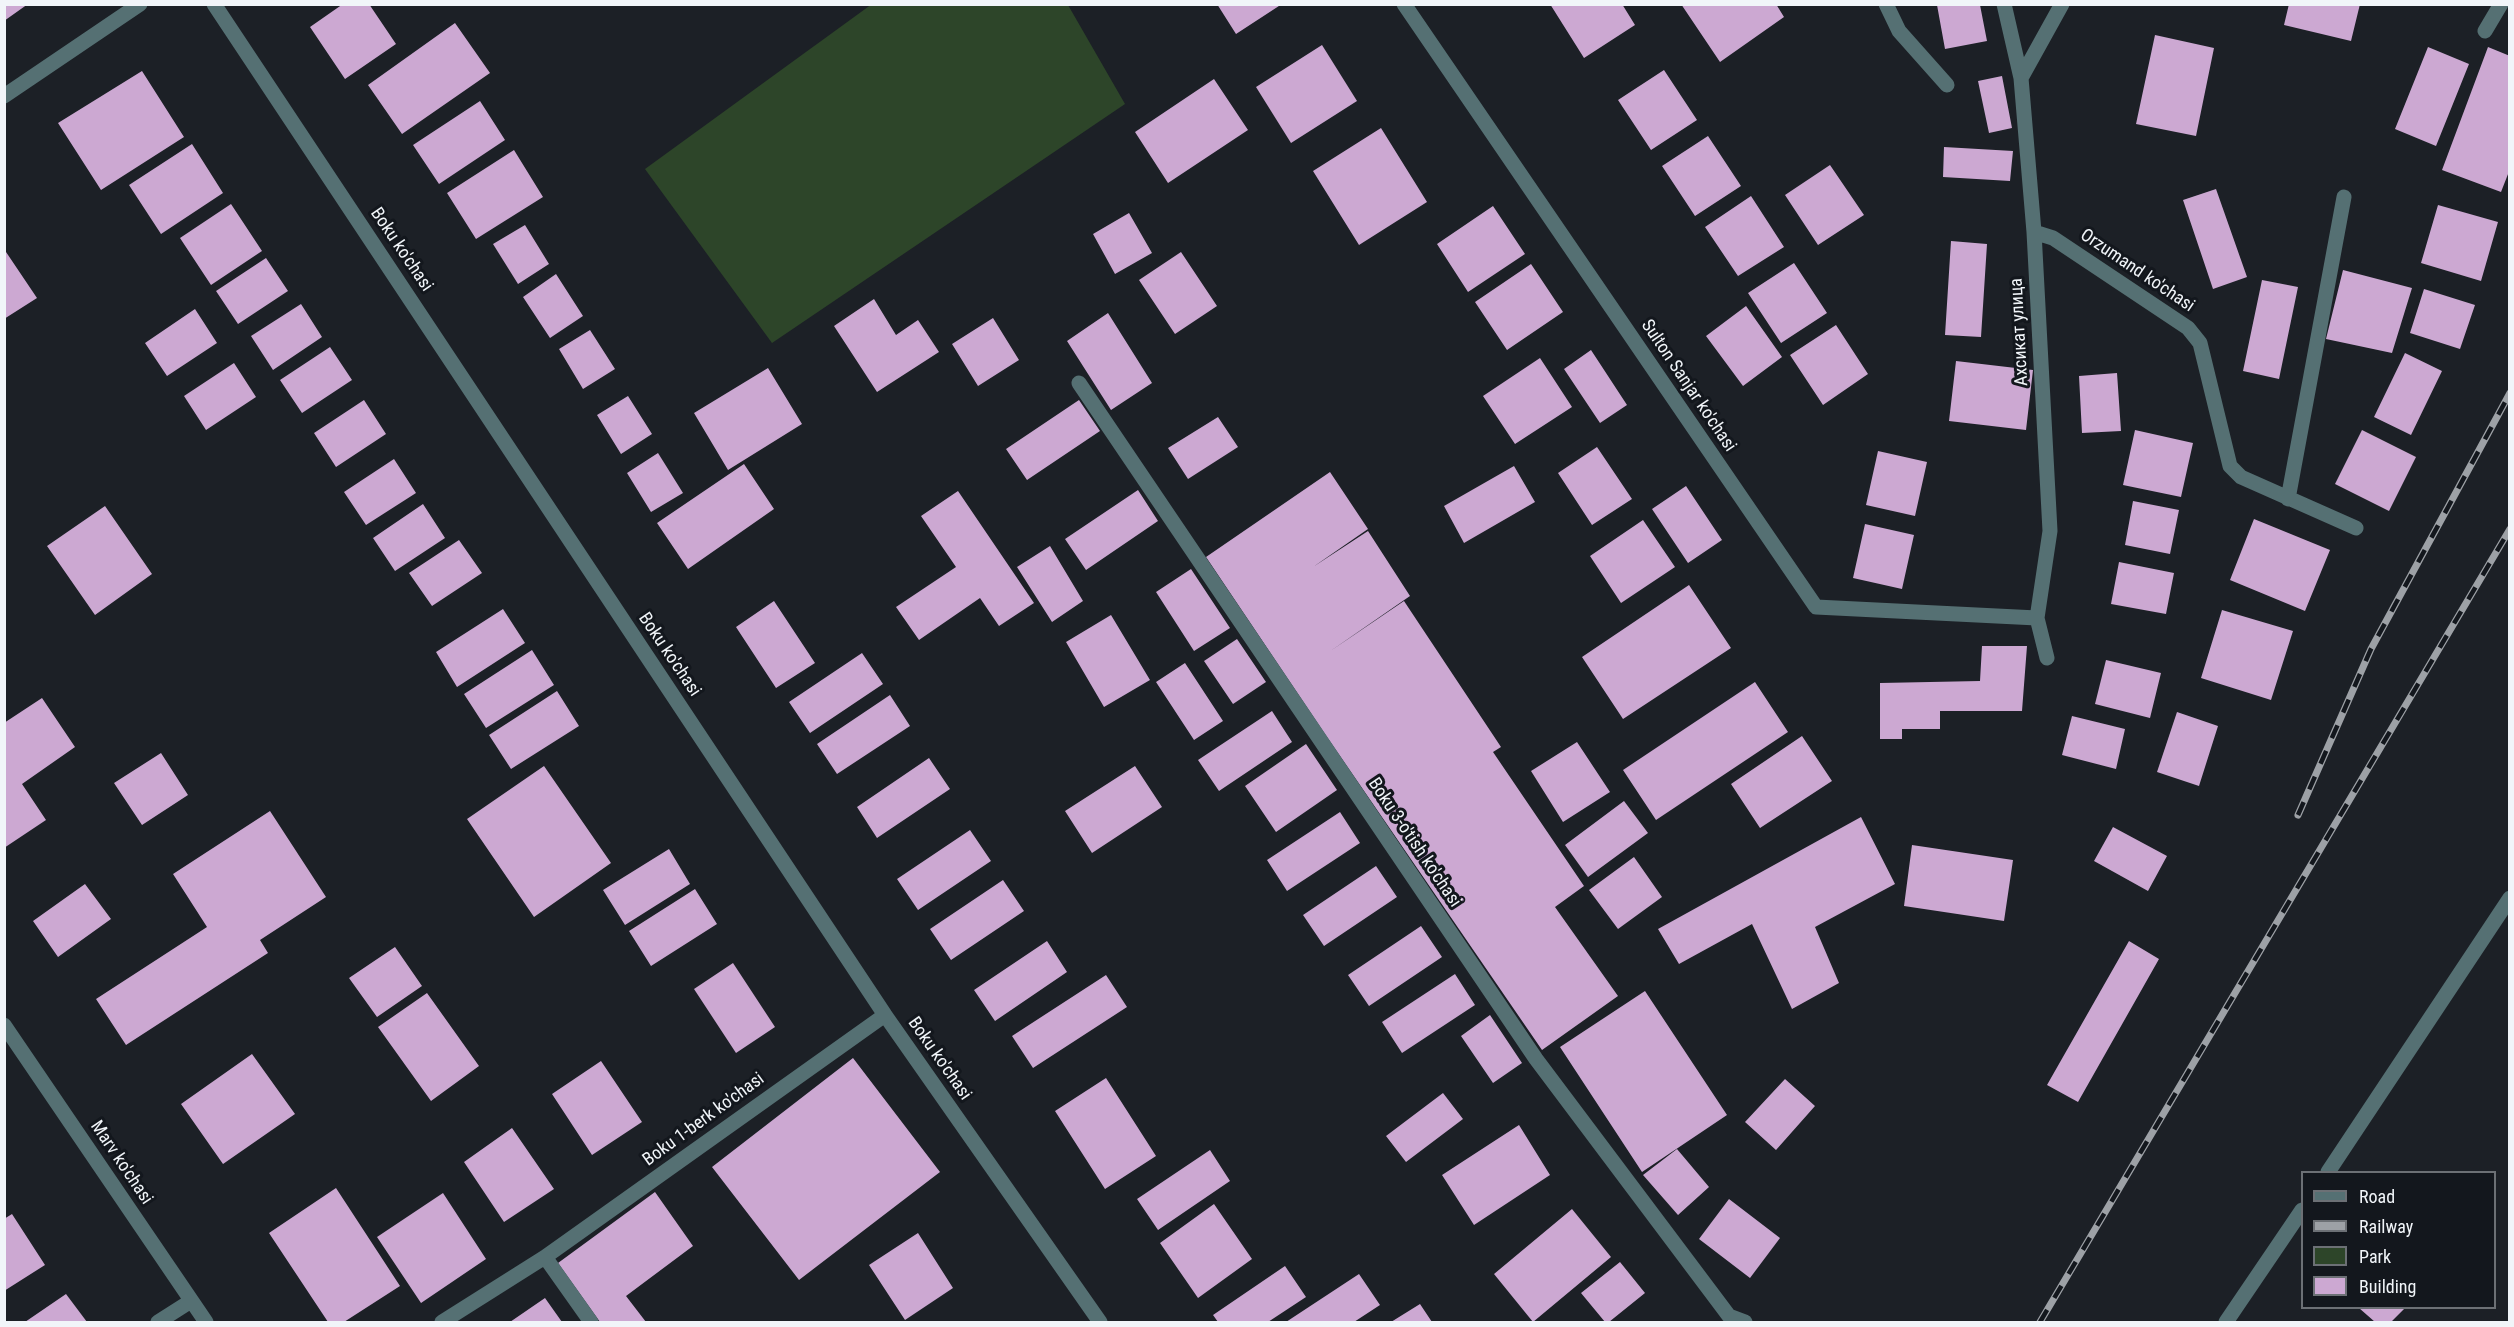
<!DOCTYPE html>
<meta charset="utf-8">
<style>
body{margin:0}
#map{position:relative;width:2514px;height:1327px;overflow:hidden;background:#1c2026;font-family:"Roboto Condensed",sans-serif}
canvas{display:block}
.frame{position:absolute;inset:0;border:6px solid #f1f5f9;pointer-events:none}
.legend{position:absolute;left:2301px;top:1171px;width:195px;height:138px;box-sizing:border-box;background:#13171d;border:2px solid #6c7075;margin:0;padding:8px 10px;list-style:none;font-size:18px;color:#f1f5f9}
.legend li{display:flex;align-items:center;gap:12px;height:30px}
.legend b{width:30px;border:2px solid #6c7075}
</style>
<div id="map">
<canvas width="2514" height="1327"></canvas>
<div class="frame"></div>
<ul class="legend">
<li><b style="height:8px;background:#557073"></b>Road</li>
<li><b style="height:8px;background:#9da1a6"></b>Railway</li>
<li><b style="height:16px;background:#2d4529"></b>Park</li>
<li><b style="height:16px;background:#cca8d2"></b>Building</li>
</ul>
</div>
<script>
const ctx = document.querySelector('canvas').getContext('2d');
ctx.lineJoin = 'round';
function fill(path, color) {
  ctx.fillStyle = color;
  ctx.fill(path, 'evenodd');
}
function shape(rows) {
  const path = new Path2D();
  for (const r of rows) {
    path.moveTo(r[0], r[1]);
    for (let i = 2; i < r.length; i += 2) path.lineTo(r[i], r[i + 1]);
  }
  return path;
}
function stroke(path, color, width, dash) {
  ctx.strokeStyle = color;
  ctx.lineWidth = width;
  ctx.lineCap = dash ? 'butt' : 'round';
  ctx.setLineDash(dash || []);
  ctx.stroke(path);
}
function drawText(font, color, halo, rows, align = 'center') {
  ctx.font = font + ' "Roboto Condensed",sans-serif';
  ctx.lineWidth = 6;
  ctx.setLineDash([]);
  ctx.textBaseline = 'middle';
  ctx.strokeStyle = halo;
  ctx.fillStyle = color;
  for (const [text, x, y, turn = 0] of rows) {
    ctx.save();
    ctx.translate(x, y);
    ctx.rotate((+turn || 0) * Math.PI / 180);
    ctx.textAlign = isNaN(turn) ? turn : align;
    if (halo) ctx.strokeText(text, 0, 0);
    ctx.fillText(text, 0, 0);
    ctx.restore();
  }
}
fill(shape([
 [872,4,1068,5,1125,104,772,343,645,169]
]), '#2d4529');
fill(shape([
 [4,4,28,4,4,21],
 [343,4,369,4,396,44,345,79,310,27],
 [1217,4,1282,4,1236,34],
 [1550,4,1622,4,1635,25,1584,58],
 [1681,4,1776,4,1784,17,1720,62],
 [2289,4,2360,4,2351,41,2284,25],
 [1937,5,1980,5,1987,41,1945,49],
 [455,23,490,73,402,134,368,85],
 [2155,35,2214,48,2196,136,2136,124],
 [1322,45,1357,101,1291,143,1256,87],
 [2428,47,2469,64,2436,146,2395,129],
 [2488,47,2510,56,2510,169,2501,192,2442,170],
 [1664,70,1697,120,1651,150,1618,100],
 [142,71,184,137,101,190,58,123],
 [2002,76,2012,128,1989,133,1978,81],
 [1214,79,1248,130,1168,183,1135,132],
 [480,101,505,140,439,184,413,145],
 [1381,128,1427,202,1359,245,1313,171],
 [1708,136,1741,186,1695,216,1662,166],
 [192,144,223,193,161,234,129,185],
 [1944,147,2013,151,2010,181,1943,177],
 [514,150,543,197,476,239,447,193],
 [1830,165,1864,215,1818,245,1785,195],
 [2216,189,2247,277,2213,289,2183,200],
 [1751,196,1784,247,1738,276,1705,227],
 [231,204,262,251,211,285,180,238],
 [2438,205,2498,222,2481,281,2421,263],
 [1493,206,1525,254,1468,292,1437,244],
 [1129,213,1152,253,1115,274,1093,234],
 [525,225,549,264,518,284,493,244],
 [1951,241,1987,244,1981,337,1945,335],
 [4,249,37,298,4,319],
 [1181,252,1217,306,1175,334,1139,280],
 [266,258,288,291,238,324,216,291],
 [1794,263,1827,313,1781,343,1748,293],
 [1531,264,1563,312,1507,350,1475,302],
 [2343,270,2412,288,2392,353,2326,339],
 [556,274,583,316,550,338,523,297],
 [2262,280,2298,287,2279,379,2243,371],
 [2424,289,2475,305,2460,349,2410,333],
 [874,299,896,335,918,320,939,352,877,392,834,326],
 [301,304,322,337,273,370,251,336],
 [1746,306,1782,357,1743,386,1706,336],
 [195,309,217,343,167,376,145,343],
 [1108,313,1152,383,1111,410,1067,341],
 [993,318,1019,360,978,386,952,344],
 [1836,325,1868,374,1823,405,1790,355],
 [590,330,615,369,583,389,559,349],
 [330,347,352,380,302,413,280,380],
 [1591,350,1627,405,1600,423,1564,369],
 [2405,353,2442,371,2411,435,2374,417],
 [1540,358,1572,407,1515,444,1483,396],
 [1956,361,2033,370,2026,430,1949,421],
 [234,363,256,397,206,430,184,396],
 [768,368,802,424,728,470,694,413],
 [2117,373,2121,431,2082,433,2079,376],
 [628,396,652,434,621,454,597,415],
 [364,400,386,434,336,467,314,433],
 [1079,400,1100,431,1027,480,1006,449],
 [1218,417,1238,447,1188,479,1168,448],
 [2135,430,2193,443,2181,497,2123,485],
 [2362,430,2416,457,2389,511,2335,484],
 [1597,447,1632,499,1592,525,1558,473],
 [1878,451,1927,462,1915,516,1866,505],
 [658,453,683,493,651,512,627,473],
 [394,459,416,493,366,525,344,492],
 [744,464,774,509,688,569,657,523],
 [1514,466,1535,502,1464,543,1444,506],
 [1330,472,1368,529,1313,567,1368,531,1410,596,1329,652,1404,601,1501,747,1493,752,1584,886,1555,907,1618,996,1542,1050,1327,737,1206,557],
 [1686,486,1722,540,1688,563,1652,509],
 [1138,490,1158,521,1086,570,1065,539],
 [958,491,1034,603,999,626,980,598,919,640,896,607,956,567,921,516],
 [2133,501,2179,510,2170,554,2125,545],
 [423,504,445,538,395,571,373,538],
 [105,506,152,574,95,615,47,546],
 [2254,519,2330,550,2305,611,2230,580],
 [1643,520,1675,567,1621,603,1590,556],
 [1865,524,1914,535,1902,589,1853,578],
 [459,540,482,573,432,606,409,573],
 [1050,546,1083,601,1052,622,1017,567],
 [2119,562,2174,573,2166,614,2111,604],
 [1191,569,1230,628,1194,651,1156,592],
 [1689,585,1731,648,1623,719,1582,657],
 [774,601,815,663,776,688,736,627],
 [503,609,525,643,457,687,436,652],
 [2222,610,2293,631,2271,700,2201,678],
 [1111,615,1150,680,1104,707,1066,642],
 [1237,639,1266,682,1233,704,1204,661],
 [1982,646,2027,646,2022,711,1940,711,1940,729,1902,729,1902,739,1880,739,1880,683,1980,681],
 [532,650,554,685,486,728,464,694],
 [862,653,883,684,810,733,789,702],
 [2106,660,2161,673,2150,718,2095,704],
 [1185,663,1223,721,1194,740,1156,682],
 [1755,682,1788,732,1656,820,1623,770],
 [557,691,579,726,511,769,489,735],
 [890,695,910,726,837,774,817,744],
 [42,698,75,747,22,784,46,820,4,848,4,723],
 [1272,711,1292,742,1219,791,1198,760],
 [2177,712,2218,726,2199,786,2157,772],
 [2072,716,2125,729,2116,769,2062,755],
 [1802,736,1832,781,1760,828,1731,784],
 [1577,742,1610,792,1563,822,1531,771],
 [1306,744,1337,790,1276,832,1245,786],
 [161,753,188,795,142,825,114,783],
 [929,758,950,789,877,838,857,807],
 [544,766,611,863,534,917,467,819],
 [1135,766,1162,807,1092,853,1065,811],
 [1624,801,1648,833,1588,877,1565,845],
 [270,811,326,897,260,940,268,953,126,1045,96,999,207,927,173,874],
 [1340,812,1360,843,1287,891,1267,860],
 [1861,817,1895,884,1815,927,1839,983,1792,1009,1752,924,1679,964,1658,929],
 [2113,827,2167,856,2148,891,2094,861],
 [970,830,991,861,918,910,897,879],
 [1912,845,2013,860,2004,921,1904,906],
 [669,849,690,884,625,925,603,890],
 [1634,857,1662,897,1618,929,1589,890],
 [1376,866,1397,897,1324,946,1303,915],
 [1003,880,1024,911,951,960,930,929],
 [85,884,111,919,58,957,33,921],
 [695,889,717,924,651,966,629,931],
 [1421,926,1442,957,1369,1006,1348,975],
 [1047,941,1067,972,995,1021,974,990],
 [2129,941,2159,959,2078,1102,2047,1085],
 [395,947,422,986,377,1017,349,978],
 [733,963,775,1027,736,1053,694,989],
 [1455,974,1475,1005,1402,1053,1382,1022],
 [1106,975,1127,1007,1033,1068,1012,1036],
 [1645,991,1727,1115,1642,1172,1560,1047],
 [427,993,479,1066,431,1101,378,1027],
 [1490,1015,1522,1063,1493,1083,1461,1036],
 [252,1054,295,1114,223,1164,181,1104],
 [853,1058,940,1172,799,1280,712,1167],
 [601,1061,642,1122,592,1155,552,1094],
 [1106,1078,1156,1156,1105,1189,1055,1111],
 [1785,1079,1815,1106,1776,1150,1745,1122],
 [1443,1093,1463,1119,1406,1162,1386,1136],
 [1519,1125,1550,1175,1474,1225,1442,1175],
 [512,1128,554,1189,504,1222,464,1162],
 [1677,1149,1709,1187,1678,1215,1643,1175],
 [1210,1150,1230,1181,1158,1230,1137,1199],
 [336,1188,400,1286,344,1322,328,1322,269,1233],
 [655,1192,693,1246,626,1296,646,1322,600,1322,558,1263],
 [443,1193,486,1259,421,1303,377,1237],
 [1729,1199,1780,1238,1750,1278,1699,1239],
 [1214,1204,1252,1259,1198,1298,1160,1243],
 [1572,1209,1611,1257,1533,1322,1494,1274],
 [12,1214,45,1265,4,1291,4,1219],
 [918,1233,953,1288,905,1320,869,1265],
 [1620,1262,1645,1293,1609,1322,1605,1322,1581,1293],
 [1285,1266,1306,1297,1268,1322,1218,1322,1213,1315],
 [1359,1274,1380,1305,1354,1322,1286,1322],
 [66,1294,87,1322,25,1322],
 [545,1298,562,1322,510,1322],
 [1420,1304,1432,1322,1391,1322],
 [2359,1308,2405,1308,2391,1322,2375,1322]
]), '#cca8d2');
stroke(shape([
 [214,4,885,1015,1100,1322],
 [1404,4,1816,607,2037,618],
 [1886,4,1899,31,1947,85],
 [2004,4,2021,78,2034,232,2050,531,2037,618,2047,658],
 [2485,31,2501,4],
 [2021,78,2062,4],
 [4,96,140,4],
 [2034,232,2053,238,2188,328,2200,343,2230,466,2241,477,2356,528],
 [1079,383,1536,1059,1729,1316,1745,1322],
 [2288,499,2344,197],
 [4,1025,206,1322],
 [2328,1172,2510,898],
 [545,1257,591,1322],
 [158,1322,191,1301],
 [442,1322,545,1257,885,1015],
 [2226,1322,2302,1210]
]), '#557073', 15);
const rail = shape([
 [2298,815,2371,649,2510,393],
 [2040,1322,2510,529]
]);
stroke(rail, '#9da1a6', 7);
stroke(rail, '#13171d', 4.5, [14]);
drawText('18px', '#f1f5f9', '#13171d', [
 ["Boku ko'chasi",401,250,56],
 ["Orzumand ko'chasi",2137,271,34],
 ["Ахсикат улица",2020,332,-93],
 ["Sulton Sanjar ko'chasi",1688,386,56],
 ["Boku ko'chasi",669,655,56],
 ["Boku 3-o'tish ko'chasi",1414,843,56],
 ["Boku ko'chasi",939,1059,55],
 ["Boku 1-berk ko'chasi",704,1120,-36],
 ["Marv ko'chasi",121,1163,56]
]);
</script>
